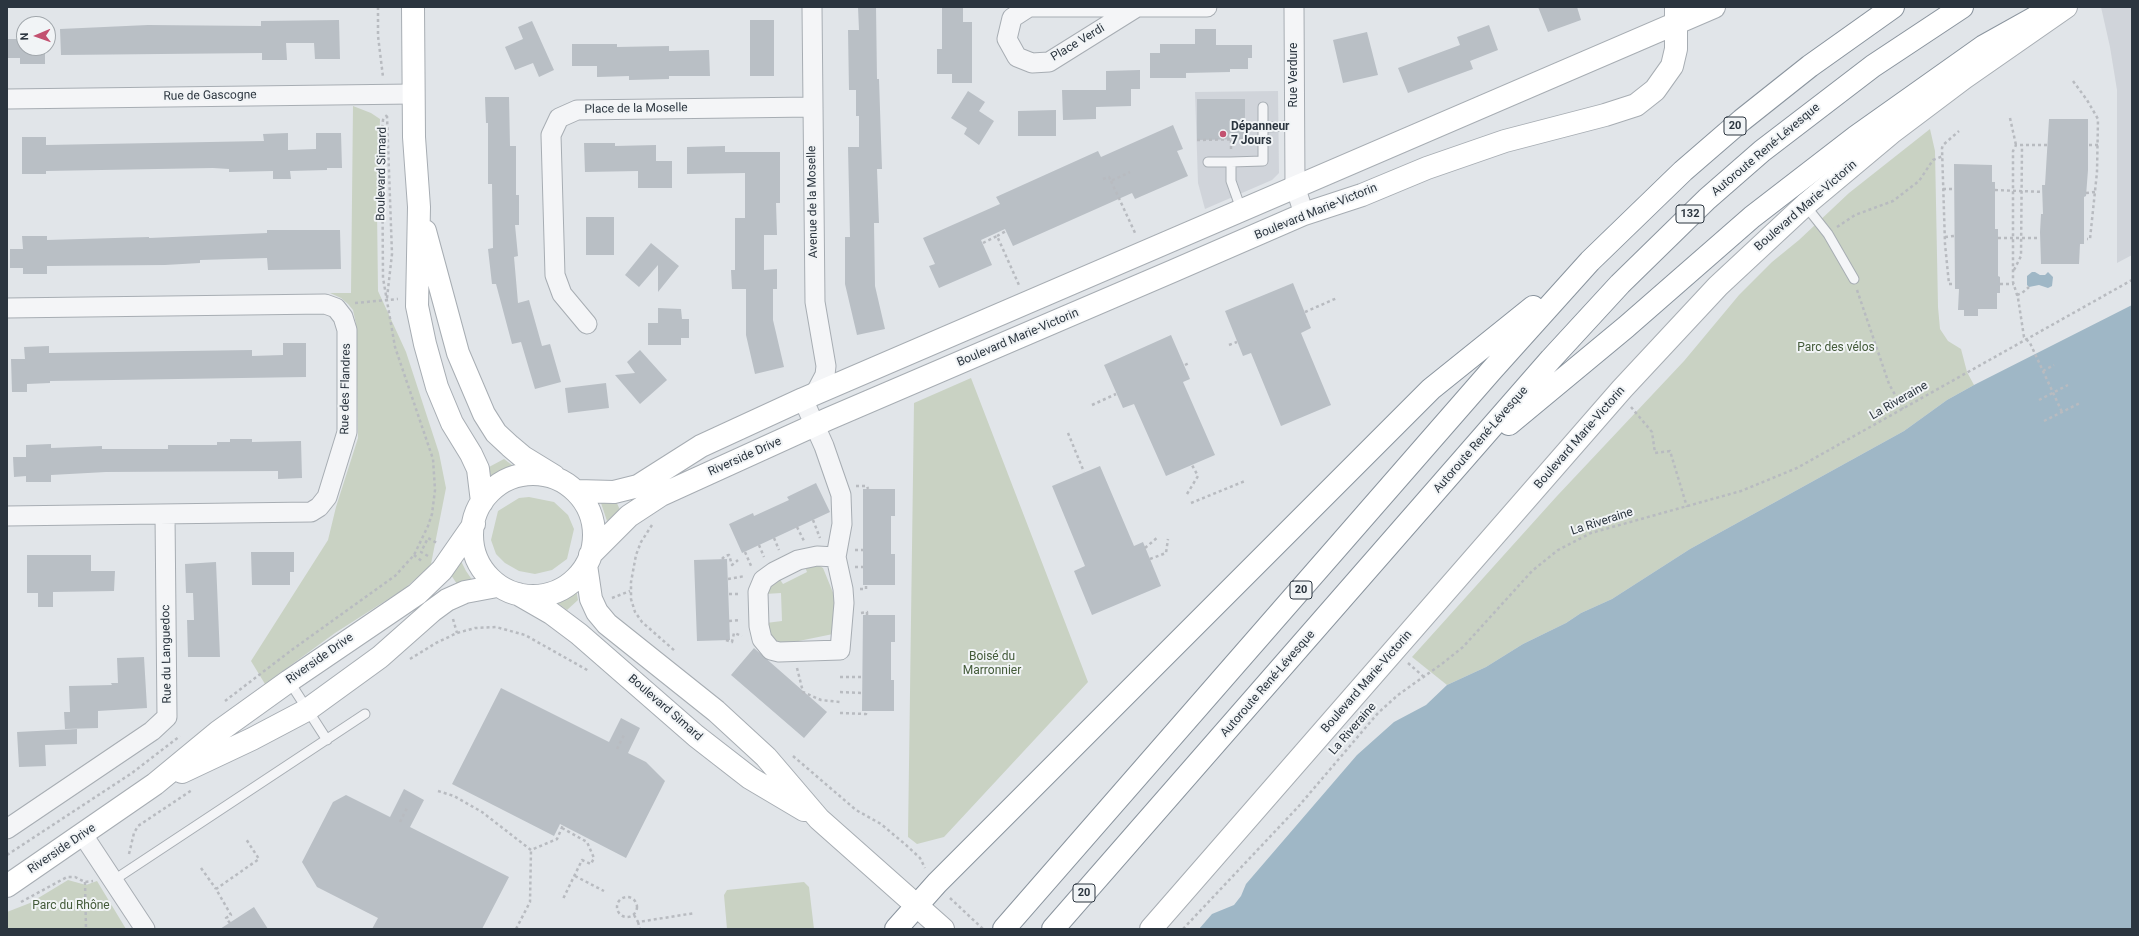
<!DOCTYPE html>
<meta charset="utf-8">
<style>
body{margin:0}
#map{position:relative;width:2139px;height:936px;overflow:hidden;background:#e1e5e9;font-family:Roboto,sans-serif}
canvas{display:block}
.frame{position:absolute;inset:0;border:8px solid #2b353f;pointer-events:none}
.north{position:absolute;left:16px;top:16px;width:40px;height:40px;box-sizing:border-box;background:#f1f4f6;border:1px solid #a2a8ad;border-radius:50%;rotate:268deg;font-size:11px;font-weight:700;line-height:16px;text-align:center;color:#2b353f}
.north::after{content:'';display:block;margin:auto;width:14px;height:18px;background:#c35170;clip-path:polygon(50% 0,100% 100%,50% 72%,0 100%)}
</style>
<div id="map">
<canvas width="2139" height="936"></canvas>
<div class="frame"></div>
<div class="north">N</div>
</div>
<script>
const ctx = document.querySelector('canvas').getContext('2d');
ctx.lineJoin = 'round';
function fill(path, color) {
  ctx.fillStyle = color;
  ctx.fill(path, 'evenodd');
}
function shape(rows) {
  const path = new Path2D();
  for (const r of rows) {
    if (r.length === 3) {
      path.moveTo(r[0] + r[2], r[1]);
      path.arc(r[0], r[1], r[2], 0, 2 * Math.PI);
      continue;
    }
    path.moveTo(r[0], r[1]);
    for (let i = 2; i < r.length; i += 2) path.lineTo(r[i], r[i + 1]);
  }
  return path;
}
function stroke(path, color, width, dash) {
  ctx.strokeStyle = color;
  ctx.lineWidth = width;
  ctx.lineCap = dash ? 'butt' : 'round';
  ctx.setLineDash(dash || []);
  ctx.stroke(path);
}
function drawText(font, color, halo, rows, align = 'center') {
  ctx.font = font + ' Roboto,sans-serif';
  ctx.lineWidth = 4;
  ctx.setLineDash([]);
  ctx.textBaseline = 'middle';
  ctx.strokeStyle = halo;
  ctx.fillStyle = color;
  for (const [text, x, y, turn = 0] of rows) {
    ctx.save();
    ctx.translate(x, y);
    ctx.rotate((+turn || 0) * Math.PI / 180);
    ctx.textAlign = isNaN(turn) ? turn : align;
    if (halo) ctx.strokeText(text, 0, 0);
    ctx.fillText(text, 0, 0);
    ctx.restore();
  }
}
fill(shape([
 [2101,7,2132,7,2132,255,2117,263,2117,90,2110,47],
 [1278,91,1279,173,1272,180,1205,209,1198,183,1195,92]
]), '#d0d4da');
fill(shape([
 [353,106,371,113,380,119,377,209,378,291,406,352,439,453,446,488,431,564,427,569,404,589,335,633,265,684,251,661,328,540,336,507,358,438,356,324,353,310,348,304,341,298,330,293,351,293],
 [1930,129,1935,151,1938,307,1940,329,1948,341,1961,349,1967,372,1974,385,1947,400,1904,431,1690,549,1612,599,1581,613,1566,623,1523,644,1486,667,1447,685,1412,657,1557,496,1684,361,1739,295,1772,262,1799,240,1849,193],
 [971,378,1088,682,944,837,917,844,908,837,914,403],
 [504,459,516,468,492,481,489,467],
 [529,497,554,502,568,515,574,529,567,559,552,570,535,574,519,571,505,563,496,554,491,540,498,511,519,498],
 [615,499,621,512,607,521,600,500],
 [461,561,466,571,475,584,457,584,449,572],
 [818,565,823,568,834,595,837,616,833,634,784,644,771,641,766,623,782,621,781,593,765,594,768,587,779,578,783,584,807,572,805,567],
 [576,589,578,600,567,610,556,602,558,599],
 [68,880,86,885,97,881,126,929,7,929,7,912,30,903],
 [804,882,809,887,814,929,727,929,724,895,727,890]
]), '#c9d2c3');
fill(shape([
 [2032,272,2035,272,2040,275,2045,275,2048,272,2053,277,2052,286,2048,288,2039,285,2029,287,2027,285,2027,276],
 [2132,305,2132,929,1199,929,1212,914,1234,905,1241,896,1246,884,1357,755,1394,722,1426,705,1447,685,1486,667,1523,644,1566,623,1581,613,1612,599,1690,549,1904,431,1947,400,1974,385]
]), '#9fb7c6');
fill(shape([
 [858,7,876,7,877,79,879,79,882,169,877,169,879,223,874,223,875,286,885,329,857,335,845,284,845,237,850,237,848,147,859,147,859,116,856,116,856,90,849,90,848,30,859,30],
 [942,7,963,7,963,22,972,22,972,83,952,83,952,74,937,74,937,49,942,49],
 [1538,7,1577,7,1581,20,1548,32],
 [339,20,340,59,315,59,314,43,286,43,287,60,262,60,262,53,61,55,60,29,148,25,261,26,261,21],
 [750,20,774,20,774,76,750,76],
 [532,21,554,70,539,77,533,63,515,70,505,47,523,39,518,27],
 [1489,25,1498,50,1470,61,1473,69,1408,93,1398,68,1460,45,1457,37],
 [1195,29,1216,29,1216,45,1252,45,1252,58,1248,58,1248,69,1230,69,1230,72,1186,73,1186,78,1150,78,1150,53,1160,53,1160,44,1195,44],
 [1367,32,1378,75,1343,83,1333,40],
 [7,39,24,39,24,48,45,48,45,64,20,64,20,58,7,58],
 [572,44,617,44,617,47,669,46,669,51,709,50,710,76,669,76,669,79,629,80,629,76,597,77,597,66,572,66],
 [1140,70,1140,89,1131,89,1131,106,1096,107,1096,119,1063,120,1062,90,1106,90,1106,71],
 [968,91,985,102,979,111,994,121,979,145,964,134,967,128,951,118],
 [485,97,509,97,510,146,516,146,516,195,519,195,519,225,515,225,518,256,514,257,518,303,529,300,542,346,550,344,561,382,535,389,521,342,512,344,496,284,492,284,488,249,493,248,492,184,488,184,488,123,486,123],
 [1197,99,1245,99,1245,139,1197,140],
 [1056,110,1056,136,1018,136,1018,111],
 [2049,119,2088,119,2088,170,2086,196,2084,197,2084,244,2080,244,2079,264,2041,264,2040,232,2041,214,2043,214,2042,185,2045,185],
 [1173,125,1183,149,1177,151,1188,176,1135,199,1132,193,1013,246,1005,229,981,240,992,265,939,288,929,266,935,264,923,238,1000,204,996,197,1098,151,1101,157],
 [288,133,288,150,316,149,316,133,341,133,342,168,327,168,327,170,290,171,291,179,273,179,273,171,229,172,229,169,213,168,46,171,46,174,22,174,22,137,46,137,46,145,264,141,263,134],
 [584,143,615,143,615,146,656,145,656,161,672,161,672,188,638,188,638,171,585,172],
 [725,146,725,152,780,152,780,203,776,203,777,235,764,235,764,270,777,269,777,289,773,289,773,320,784,367,755,374,746,335,746,289,732,289,731,270,735,270,735,218,745,218,745,173,687,174,687,147],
 [1954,164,1992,165,1992,182,1995,182,1995,229,1998,229,1998,276,2000,277,2000,293,1997,293,1997,309,1978,309,1978,316,1964,316,1964,310,1958,310,1959,289,1955,289],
 [586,217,614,217,614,255,586,255],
 [267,230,340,230,341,269,268,270,267,258,200,260,200,263,165,265,47,266,47,274,23,274,23,268,10,268,10,249,23,249,22,236,47,236,47,240,149,237,149,238,267,233],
 [651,243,679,266,658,292,658,265,639,287,625,275],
 [1293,283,1311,328,1301,333,1331,405,1281,426,1251,353,1243,356,1225,311],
 [658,308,681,309,682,319,689,319,689,338,681,338,681,345,648,345,648,323,658,323],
 [1171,335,1190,379,1183,382,1215,455,1166,476,1134,404,1123,408,1104,365],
 [283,343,306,343,306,377,50,381,50,383,27,384,27,392,12,392,11,359,25,359,24,347,49,346,49,353,252,350,252,356,283,355],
 [640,350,667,380,640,404,615,375,635,373,627,362],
 [606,383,609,408,568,413,565,388],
 [230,439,252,439,252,442,301,441,302,478,278,479,278,471,106,472,51,475,51,482,26,482,26,476,14,477,13,457,26,457,26,445,51,444,51,448,102,446,102,449,168,449,168,445,217,445,217,442,230,442],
 [1100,466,1134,546,1143,542,1161,586,1092,615,1074,571,1085,566,1052,486],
 [816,483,830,512,742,553,729,524,753,513,754,516,789,500,787,497],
 [863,489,895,489,895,516,891,516,891,554,895,554,895,585,863,585],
 [251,552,294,552,294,572,290,572,290,585,252,585],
 [27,555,91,555,91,571,115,571,114,591,53,592,53,607,38,607,38,593,27,593],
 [727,559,730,640,697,641,694,560],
 [216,562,220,657,188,657,187,620,194,620,193,593,186,593,185,564],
 [863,615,895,615,895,642,891,642,891,680,894,680,894,711,862,711],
 [754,648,827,712,804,738,731,675],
 [144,657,147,708,98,711,98,728,65,729,64,712,70,712,69,686,112,685,111,683,118,683,117,658],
 [501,688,609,742,621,718,640,728,628,753,646,762,665,781,626,858,560,824,554,836,452,784],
 [77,729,77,744,45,745,46,766,19,767,17,732],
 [404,789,424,800,410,827,509,877,482,929,372,929,378,918,317,887,302,862,333,802,346,795,390,817],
 [254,907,268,929,220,929]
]), '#b9bfc5');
const lane = shape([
 [1263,107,1263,127],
 [1208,162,1231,162],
 [1805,205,1828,234,1854,279],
 [1241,209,1231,181,1231,162,1263,161,1263,127,1294,126],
 [289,681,327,740],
 [114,880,365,714]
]);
const street = shape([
 [812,7,815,302,826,366,825,375,815,394],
 [1137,7,1049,62,1032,63,1017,57,1007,39,1012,18,1029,7,1207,7],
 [1294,7,1295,186,1304,214],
 [7,99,413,94],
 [7,308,325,304,336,308,343,317,347,330,347,432,327,497,319,507,311,512,7,516],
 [587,324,562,294,555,275,551,135,559,118,577,110,812,107],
 [803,399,824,446,841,495,842,524,836,557,843,589,844,603,840,650,779,652,771,650,762,639,759,626,758,592,763,580,774,572,798,560,817,556,836,557],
 [7,829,152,731,167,717,165,515],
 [83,835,145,929]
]);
const secondary = shape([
 [413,7,414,137,419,207,417,306,425,344,437,387,452,423,471,454,478,469,482,502],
 [425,231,458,353,484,414,496,433,510,446,523,457,554,476],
 [533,535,61],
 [577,491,614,492,638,486,701,446,803,399,1714,7],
 [590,555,629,516,661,495,828,419,1173,271,1304,214,1362,195,1427,168,1505,141,1605,115,1636,105,1655,90,1672,66,1676,49,1676,7],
 [586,565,591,599,597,612,607,624,716,711,766,757,819,819,943,929],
 [518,594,551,613,579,634,696,736,750,778,804,810],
 [182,772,252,739,307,710,380,657,432,611,447,600,465,592,497,586],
 [7,886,155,784,218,732,289,681,417,594,442,570,474,524],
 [1151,929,1622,389,1718,286,1805,205,1891,133,1964,78,2066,7]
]);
const highway = shape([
 [1509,424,1626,327,1752,217,1857,136,1984,46,2054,7],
 [896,929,937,883,1431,389,1533,307],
 [1004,929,1491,371,1590,261,1683,171,1742,120,1810,66,1893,7],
 [1053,929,1551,359,1620,284,1707,199,1762,151,1873,66,1962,7]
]);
stroke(lane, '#a7adb3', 11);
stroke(street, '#a7adb3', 21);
stroke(secondary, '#a7adb3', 24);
stroke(highway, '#8a949e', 24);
stroke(shape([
 [378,7,378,36,383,77],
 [2073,81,2087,100,2098,119,2097,172,2090,239,2087,239],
 [2010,118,2016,145],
 [1197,140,1251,139],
 [2047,145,2016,145,2013,151,2013,282,2018,298,2024,337,2030,343,2062,412],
 [2089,145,2098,145],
 [1231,149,1231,139],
 [1103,179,1109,177,1111,181,1130,172],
 [1111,181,1136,235],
 [1943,189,1952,189],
 [1995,190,2043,192],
 [2086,193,2095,192],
 [1837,227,1855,215,1893,201,1919,181,1933,160,1943,156],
 [997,236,1006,231],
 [1945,237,1954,236],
 [1998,238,2039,238],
 [983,243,997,236,1019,285],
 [2014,270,2021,256,2022,145],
 [1952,284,1949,284,1945,244,1942,148,1943,145,1959,131],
 [2000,284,2014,284],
 [1857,290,1889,384,1903,409],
 [2017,295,2022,293,2029,287],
 [387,298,392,254,387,116],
 [355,303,398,299],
 [1305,312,1337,298],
 [1229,345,1237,342],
 [1185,365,1189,363],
 [2043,371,2054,365],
 [2039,400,2068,385],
 [1092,405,1116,394],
 [1631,407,1652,432,1655,453,1670,451,1687,507],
 [2044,421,2080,403],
 [1068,433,1084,472],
 [856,486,867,486,868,489],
 [1187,494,1198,476,1192,465],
 [1191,503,1245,481],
 [813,520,820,538],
 [652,525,641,542,636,555,631,582,631,599,635,612,642,622,675,651],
 [797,527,804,541],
 [774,538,779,550],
 [759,545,764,557],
 [1145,548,1158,537],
 [855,550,863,550],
 [745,552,752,568],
 [414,555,423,562],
 [428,556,421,552,428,538,437,543],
 [722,559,725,556,729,555,732,565,738,560],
 [1150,559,1166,553,1168,539],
 [855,567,863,567],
 [728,579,745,576],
 [860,589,866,589,866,585],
 [729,594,740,594],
 [612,598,630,591],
 [861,613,867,612,867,615],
 [453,619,457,633],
 [729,621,741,620],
 [726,640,732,642,734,633,742,636],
 [410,659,436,643,457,633,475,628,496,627,525,635,589,671],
 [1408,663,1424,677],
 [797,668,803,692,821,700,840,702],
 [840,677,863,677],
 [840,692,862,693],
 [225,701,293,649,395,576,414,555,428,526,432,514,435,490,433,459,395,347,383,278,382,130,383,120,387,115],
 [840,713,866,714,866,711],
 [617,749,624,735],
 [793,756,856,810,881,824,906,845,920,858,925,868],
 [438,791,454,796,482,812,531,850,557,839,563,825],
 [400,822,407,808],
 [562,828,587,842,594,858,591,864,582,860,563,899],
 [129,854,134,833,138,826,192,790],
 [7,855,132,773,180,736],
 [201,868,216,889],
 [575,876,604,891],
 [85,882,86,929],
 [627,907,10],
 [950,898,983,929],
 [21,902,67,877,75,877,85,882,93,881],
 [634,915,638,922,695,913],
 [638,922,640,929],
 [230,923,226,918,231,915,216,889,259,859,246,839],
 [516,929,530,902,531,850],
 [1183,929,1298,807,1378,713,1398,695,1443,663,1463,647,1532,571,1558,550,1591,533,1741,491,1797,468,2132,280]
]), '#b8bbc0', 2.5, [3, 3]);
stroke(lane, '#f4f5f7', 9);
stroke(street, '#f4f5f7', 19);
stroke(secondary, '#fff', 22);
stroke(highway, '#fff', 22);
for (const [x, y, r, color] of [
 [1223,134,4,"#c35170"]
]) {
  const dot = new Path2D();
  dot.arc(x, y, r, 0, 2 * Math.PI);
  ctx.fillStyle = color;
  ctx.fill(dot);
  stroke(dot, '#f1f4f6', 1.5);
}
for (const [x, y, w] of [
 [1735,126,22],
 [1690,214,28],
 [1301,590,22],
 [1084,893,22]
]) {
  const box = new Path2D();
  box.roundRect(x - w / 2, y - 9, w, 18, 3);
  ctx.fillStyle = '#f1f4f6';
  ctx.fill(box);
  stroke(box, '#2b353f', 1);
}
drawText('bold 11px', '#2b353f', null, [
 ["20",1735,126],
 ["132",1690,214],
 ["20",1301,590],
 ["20",1084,893]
]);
drawText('12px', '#2b353f', '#f1f4f6', [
 ["Place Verdi",1078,43,-31],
 ["Rue Verdure",1294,75,-90],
 ["Rue de Gascogne",210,96,-1],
 ["Place de la Moselle",636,109,-1],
 ["Autoroute René-Lévesque",1766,150,-40],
 ["Boulevard Simard",382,174,-89],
 ["Avenue de la Moselle",813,202,-91],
 ["Boulevard Marie-Victorin",1806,206,-41],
 ["Boulevard Marie-Victorin",1316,212,-22],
 ["Boulevard Marie-Victorin",1018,338,-23],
 ["Rue des Flandres",346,389,-89],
 ["La Riveraine",1899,401,-30],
 ["Boulevard Marie-Victorin",1580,438,-49],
 ["Autoroute René-Lévesque",1481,440,-49],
 ["Riverside Drive",745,457,-24],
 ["La Riveraine",1602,522,-18],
 ["Rue du Languedoc",167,654,-91],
 ["Riverside Drive",320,659,-35],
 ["Boulevard Marie-Victorin",1367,682,-49],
 ["Autoroute René-Lévesque",1268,684,-49],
 ["Boulevard Simard",665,708,41],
 ["La Riveraine",1353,729,-49],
 ["Riverside Drive",62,849,-34]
]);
drawText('bold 12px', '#2b353f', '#f1f4f6', [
 ["Dépanneur",1231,127],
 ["7 Jours",1231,141]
], 'left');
drawText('12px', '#435a39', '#f1f4f6', [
 ["Parc des vélos",1836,348],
 ["Boisé du",992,657],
 ["Marronnier",992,671],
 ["Parc du Rhône",71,906]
]);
</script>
